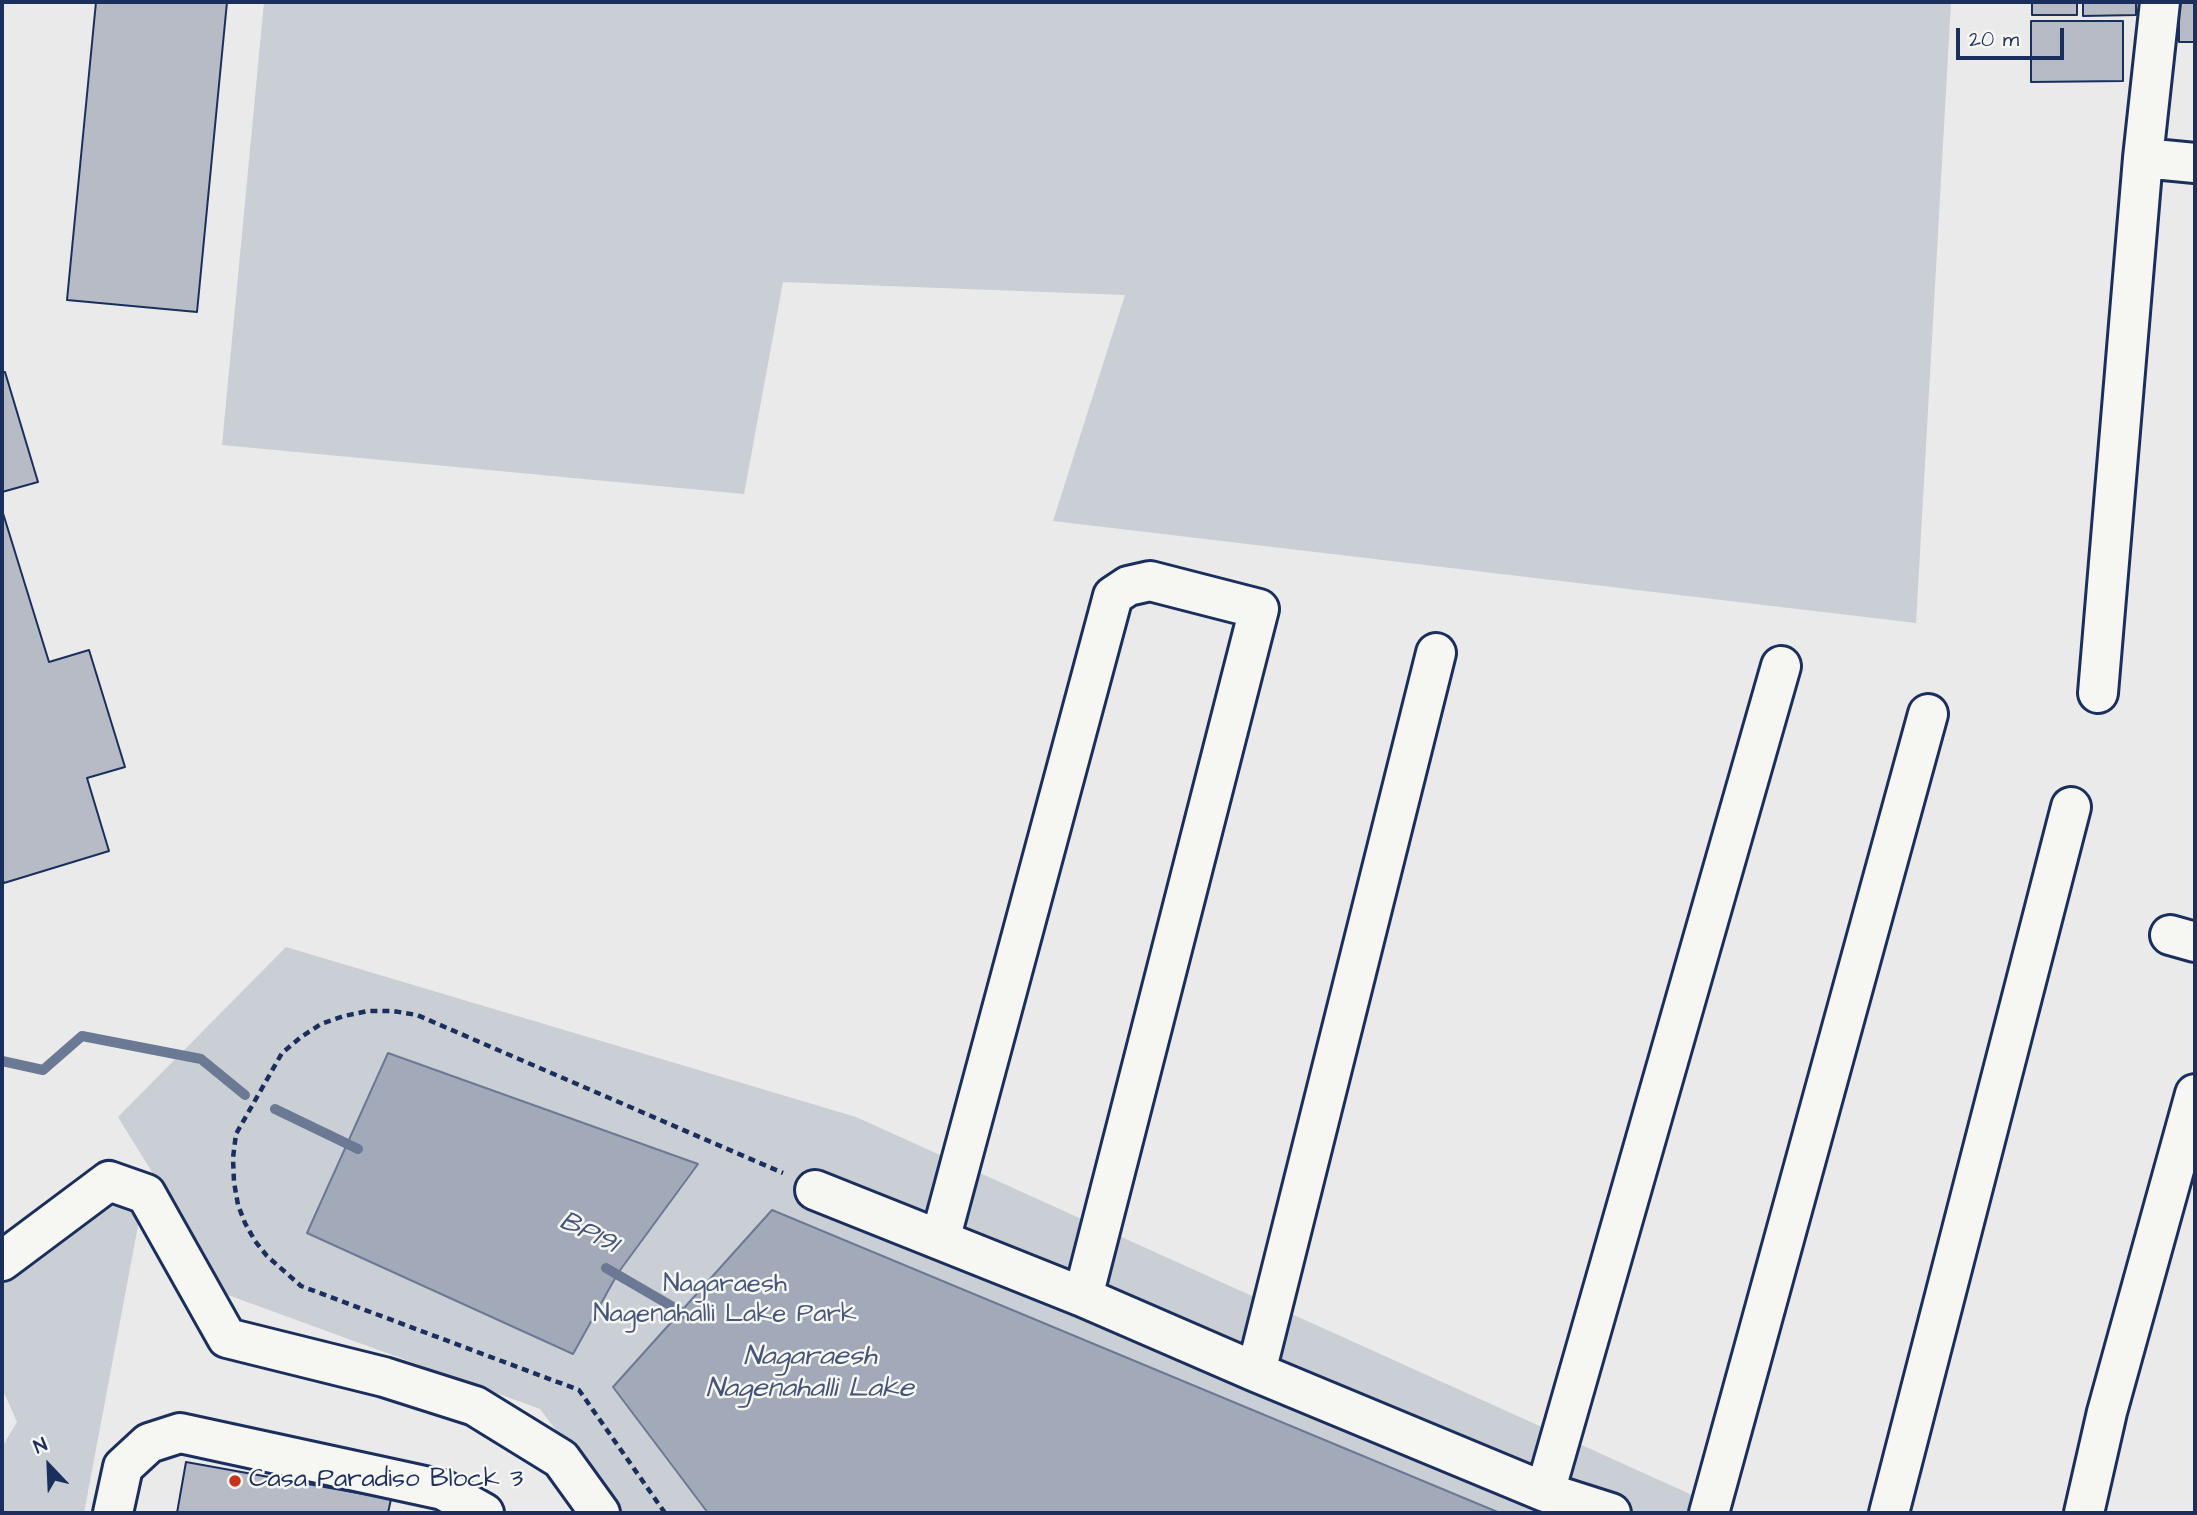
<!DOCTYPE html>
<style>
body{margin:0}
#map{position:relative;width:2197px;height:1515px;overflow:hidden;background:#e9eae9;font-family:"Architects Daughter",sans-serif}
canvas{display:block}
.frame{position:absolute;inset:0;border:4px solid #1b2f5e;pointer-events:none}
.north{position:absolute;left:14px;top:1431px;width:70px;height:70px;-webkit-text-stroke:5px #f6f6f2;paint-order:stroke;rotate:337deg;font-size:19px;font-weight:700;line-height:28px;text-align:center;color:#1b2f5e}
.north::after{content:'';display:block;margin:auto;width:24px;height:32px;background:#1b2f5e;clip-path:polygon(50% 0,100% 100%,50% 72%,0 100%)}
.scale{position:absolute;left:1956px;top:28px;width:108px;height:32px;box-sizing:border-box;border:4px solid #1b2f5e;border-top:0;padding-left:9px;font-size:21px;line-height:24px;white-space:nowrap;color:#1b2f5e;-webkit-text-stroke:5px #f6f6f2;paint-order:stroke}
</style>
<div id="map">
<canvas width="2197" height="1515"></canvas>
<div class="frame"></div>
<div class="north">N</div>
<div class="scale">20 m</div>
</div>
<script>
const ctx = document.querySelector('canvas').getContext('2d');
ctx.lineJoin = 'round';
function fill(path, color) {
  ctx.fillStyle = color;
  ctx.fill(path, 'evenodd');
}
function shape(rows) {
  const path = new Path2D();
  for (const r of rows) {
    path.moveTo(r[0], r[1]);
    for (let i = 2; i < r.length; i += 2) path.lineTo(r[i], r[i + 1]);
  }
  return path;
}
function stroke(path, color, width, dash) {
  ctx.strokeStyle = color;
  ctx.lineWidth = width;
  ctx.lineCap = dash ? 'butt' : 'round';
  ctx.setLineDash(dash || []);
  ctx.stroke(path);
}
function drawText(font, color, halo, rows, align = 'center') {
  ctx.font = font + ' "Architects Daughter",sans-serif';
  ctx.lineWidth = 5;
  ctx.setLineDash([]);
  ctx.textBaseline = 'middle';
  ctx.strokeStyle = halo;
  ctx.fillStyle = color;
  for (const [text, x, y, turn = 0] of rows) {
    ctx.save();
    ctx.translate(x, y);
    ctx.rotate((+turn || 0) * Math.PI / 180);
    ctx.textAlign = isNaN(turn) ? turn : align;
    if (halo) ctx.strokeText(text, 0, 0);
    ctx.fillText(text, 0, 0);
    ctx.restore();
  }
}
fill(shape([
 [264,2,1951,2,1916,623,1053,521,1125,295,783,282,744,494,222,445],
 [286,947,856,1117,1732,1513,618,1513,540,1409,228,1295,118,1117],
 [108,1199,141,1210,84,1513,2,1513,2,1447,17,1422,2,1388,2,1283]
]), '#caced5');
const water = shape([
 [388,1053,698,1164,618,1273,573,1354,307,1233,388,1053],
 [772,1210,1500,1513,708,1513,613,1387,772,1210]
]);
fill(water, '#a2aaba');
stroke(water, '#6c7995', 2);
stroke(shape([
 [2,1061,43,1070,82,1036,201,1059,245,1095],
 [275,1109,358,1149],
 [606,1268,692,1318]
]), '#6c7995', 10);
const building = shape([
 [96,2,227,2,197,312,67,300,96,2],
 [2032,2,2077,2,2077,15,2032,15,2032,2],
 [2083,2,2136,2,2136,15,2083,16,2083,2],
 [2179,2,2195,2,2195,42,2179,42,2179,2],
 [2031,21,2123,21,2123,81,2031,82,2031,21],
 [2,372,5,372,38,482,2,492,2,372],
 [2,510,49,662,89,650,125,767,87,778,109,851,4,883,2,877,2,510],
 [186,1462,391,1499,388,1513,177,1513,186,1462]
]);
fill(building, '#b6bbc6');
stroke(building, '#1b2f5e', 2);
const minor = shape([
 [2143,158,2195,163],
 [2098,693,2143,158,2160,2],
 [2170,935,2195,942],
 [815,1190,1083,1297,1256,1372,1545,1492],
 [940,1240,1113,596,1128,586,1150,581,1259,609,1083,1297],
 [2,1261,109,1181,146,1194,227,1338,384,1377,475,1406,561,1459,600,1513],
 [1256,1372,1436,653],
 [113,1513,123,1467,149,1443,180,1433,443,1490,484,1513],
 [1611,1513,1545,1492,1781,666],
 [1709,1513,1928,714],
 [1889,1513,2071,807],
 [2084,1513,2107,1412,2195,1094]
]);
stroke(minor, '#1b2f5e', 44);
stroke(shape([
 [665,1513,579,1390,301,1286,267,1256,255,1241,245,1223,238,1205,234,1182,233,1158,236,1134,282,1053,301,1037,321,1024,344,1016,368,1011,393,1011,417,1015,783,1173]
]), '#1b2f5e', 4.5, [7, 5]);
stroke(minor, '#f6f6f2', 38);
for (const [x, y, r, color] of [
 [235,1481,7,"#c8321e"]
]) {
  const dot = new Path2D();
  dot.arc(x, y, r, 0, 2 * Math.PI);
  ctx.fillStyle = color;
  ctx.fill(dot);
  stroke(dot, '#f6f6f2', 2.5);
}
drawText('26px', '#47577c', '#f6f6f2', [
 ["Nagaraesh",725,1286],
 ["Nagenahalli Lake Park",725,1316]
]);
drawText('26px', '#1b2f5e', '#f6f6f2', [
 ["Casa Paradiso Block 3",249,1481]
], 'left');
drawText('italic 28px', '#44547a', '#f6f6f2', [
 ["BP191",588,1234,26],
 ["Nagaraesh",810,1358],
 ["Nagenahalli Lake",810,1390]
]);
</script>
